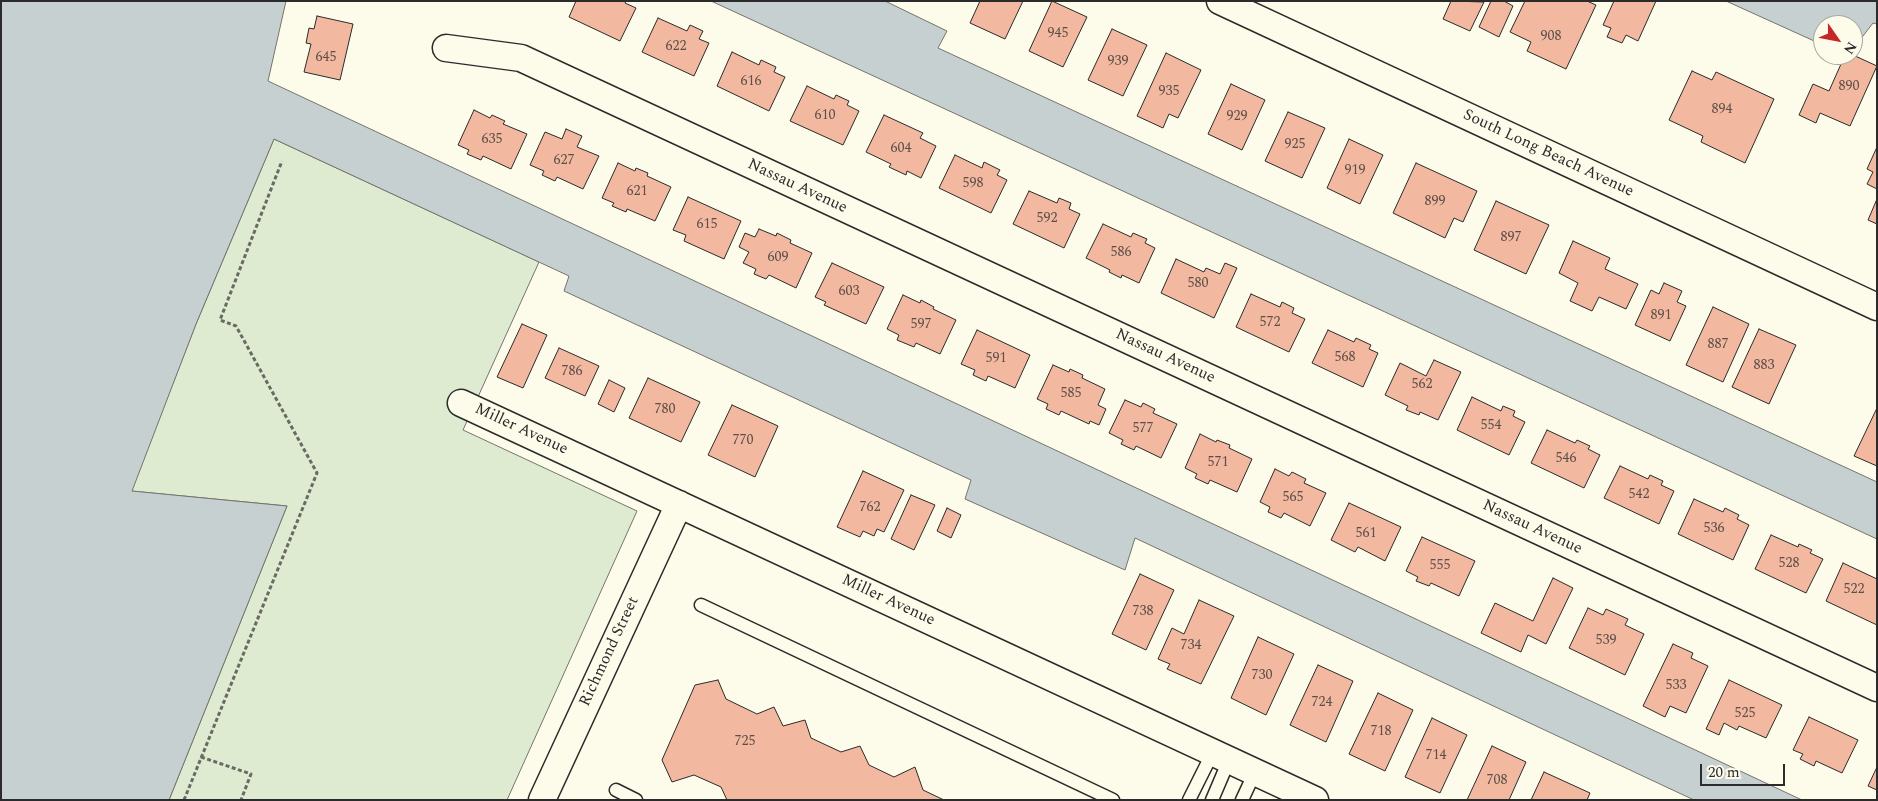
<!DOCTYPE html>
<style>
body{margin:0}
#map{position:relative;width:1878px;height:801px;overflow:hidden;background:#fdfbea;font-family:Spectral,serif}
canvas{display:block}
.frame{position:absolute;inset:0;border:2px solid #2b2b2b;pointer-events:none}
.north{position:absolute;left:1813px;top:15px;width:50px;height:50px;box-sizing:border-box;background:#fdfbea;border:1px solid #a9a89e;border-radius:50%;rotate:123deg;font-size:14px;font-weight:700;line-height:20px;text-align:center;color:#2b2b2b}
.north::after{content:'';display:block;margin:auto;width:18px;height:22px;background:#c62828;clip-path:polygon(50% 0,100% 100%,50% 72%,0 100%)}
.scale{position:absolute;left:1700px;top:764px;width:85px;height:22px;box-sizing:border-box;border:2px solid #2b2b2b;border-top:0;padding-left:6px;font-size:15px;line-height:18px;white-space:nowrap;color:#2b2b2b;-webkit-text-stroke:4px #fdfbea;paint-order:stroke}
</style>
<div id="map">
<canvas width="1878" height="801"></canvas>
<div class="frame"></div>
<div class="north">N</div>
<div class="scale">20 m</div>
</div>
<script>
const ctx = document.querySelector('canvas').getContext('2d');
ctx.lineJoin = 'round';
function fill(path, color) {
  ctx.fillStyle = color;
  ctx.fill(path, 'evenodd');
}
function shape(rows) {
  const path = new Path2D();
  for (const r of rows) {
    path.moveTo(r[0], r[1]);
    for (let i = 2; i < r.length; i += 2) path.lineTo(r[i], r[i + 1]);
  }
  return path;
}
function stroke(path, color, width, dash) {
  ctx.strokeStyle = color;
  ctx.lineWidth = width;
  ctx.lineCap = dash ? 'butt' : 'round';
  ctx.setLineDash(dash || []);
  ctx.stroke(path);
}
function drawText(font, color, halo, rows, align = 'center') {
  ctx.font = font + ' Spectral,serif';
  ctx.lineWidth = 4;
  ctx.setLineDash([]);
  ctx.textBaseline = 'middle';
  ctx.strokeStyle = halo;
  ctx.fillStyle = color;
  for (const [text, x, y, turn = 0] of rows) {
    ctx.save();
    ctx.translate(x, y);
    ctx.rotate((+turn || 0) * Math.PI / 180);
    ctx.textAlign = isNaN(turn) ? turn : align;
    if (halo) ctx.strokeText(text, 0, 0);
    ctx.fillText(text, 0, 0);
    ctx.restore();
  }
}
const green = shape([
 [274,139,539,262,463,430,637,511,507,800,169,800,287,506,131,491,196,324,274,139]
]);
fill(green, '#deebd1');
stroke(green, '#74746e', 1);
const water = shape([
 [1,1,286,1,268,81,1802,800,1694,800,1135,538,1125,570,965,499,971,480,564,291,569,276,274,139,196,324,132,491,287,506,169,800,1,800,1,1],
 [711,1,885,1,947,31,938,48,1877,482,1877,539,711,1],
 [1726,1,1877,1,1877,24,1873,23,1853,49,1853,25,1823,25,1823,45,1726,1]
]);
fill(water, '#c7d0d0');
stroke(water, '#74746e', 1);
const building = shape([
 [576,1,626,1,625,3,636,8,620,41,569,17,576,1],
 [980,1,1023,1,1005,39,970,23,980,1],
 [1052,1,1087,17,1063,67,1029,51,1052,1],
 [1451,1,1484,2,1470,31,1443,19,1451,1],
 [1491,1,1504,1,1513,6,1499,37,1479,27,1491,1],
 [1525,1,1587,1,1596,5,1566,69,1527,51,1531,42,1510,32,1525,1],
 [1614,1,1656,1,1638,41,1626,35,1622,43,1607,37,1611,28,1603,25,1614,1],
 [317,16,353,24,340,80,304,72,311,44,306,43,309,28,314,29,317,16],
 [658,18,687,31,690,25,703,31,699,39,709,43,694,76,642,52,658,18],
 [1112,29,1147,45,1123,96,1088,80,1112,29],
 [732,52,759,65,761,60,776,67,774,72,785,77,769,111,717,86,732,52],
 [1166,53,1201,70,1178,118,1169,114,1163,128,1137,116,1166,53],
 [1845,55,1853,55,1877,66,1850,126,1820,113,1816,123,1799,115,1813,84,1829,91,1845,55],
 [1692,71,1712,80,1716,72,1774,99,1745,163,1701,142,1703,136,1669,120,1692,71],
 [1231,84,1265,100,1242,150,1208,134,1231,84],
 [807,86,834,99,836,95,849,101,847,105,859,111,843,145,790,121,807,86],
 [474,110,490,118,492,115,505,121,503,124,527,134,511,169,483,156,481,160,467,154,469,150,458,145,474,110],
 [1288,112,1325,128,1302,178,1265,161,1288,112],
 [884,115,923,133,920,138,936,146,921,178,907,171,906,175,889,167,891,164,866,152,884,115],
 [566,129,582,136,577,147,599,156,583,189,557,177,555,181,542,175,544,171,530,165,545,132,562,139,566,129],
 [1349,139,1383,155,1360,204,1327,188,1349,139],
 [1877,147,1877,189,1867,184,1873,172,1867,169,1877,147],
 [955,155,982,168,984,162,1000,170,997,175,1007,180,991,213,939,188,955,155],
 [618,163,635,171,636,168,648,173,647,176,671,187,655,221,627,209,626,212,612,206,614,203,602,198,618,163],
 [1416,163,1477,191,1463,222,1454,218,1445,238,1393,213,1416,163],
 [1029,191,1057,203,1059,198,1071,203,1069,209,1080,214,1064,248,1013,224,1029,191],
 [688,197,741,221,724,259,684,241,686,235,673,230,688,197],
 [1877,199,1877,224,1868,220,1877,199],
 [1496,201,1549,225,1526,274,1474,250,1496,201],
 [1103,224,1131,237,1133,233,1147,239,1145,243,1155,248,1139,283,1122,275,1121,278,1109,272,1110,270,1086,258,1103,224],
 [759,229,776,236,777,233,791,240,790,243,812,253,796,288,769,275,766,279,754,274,756,269,743,263,749,252,739,247,745,233,755,237,759,229],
 [1573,241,1610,258,1605,269,1638,284,1626,309,1599,297,1592,311,1570,301,1578,283,1559,273,1573,241],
 [1176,259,1204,272,1206,268,1220,274,1225,263,1237,268,1214,318,1161,293,1176,259],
 [832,263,884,287,866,324,824,305,826,302,815,297,832,263],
 [1664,283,1682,291,1677,302,1686,306,1670,341,1635,325,1651,290,1659,294,1664,283],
 [1251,294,1280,307,1282,302,1294,308,1292,313,1305,319,1289,352,1236,327,1251,294],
 [903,295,920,303,921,300,934,307,933,309,956,320,940,354,916,343,914,347,897,340,899,335,887,329,903,295],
 [1713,307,1749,324,1723,382,1686,365,1713,307],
 [522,324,547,335,523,388,497,377,522,324],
 [1759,329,1796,345,1769,404,1732,387,1759,329],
 [977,330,1030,355,1015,388,988,376,986,381,973,375,975,370,961,364,977,330],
 [1328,330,1354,342,1356,338,1371,345,1369,349,1378,353,1363,387,1312,363,1328,330],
 [559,348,599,366,585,396,545,378,559,348],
 [1434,360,1461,372,1438,420,1420,412,1419,415,1406,410,1408,406,1385,395,1400,363,1426,376,1434,360],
 [1053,365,1069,372,1070,369,1083,375,1082,378,1105,389,1098,405,1106,409,1099,425,1090,421,1089,424,1061,411,1059,415,1046,409,1048,404,1037,399,1053,365],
 [648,378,700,402,681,442,629,418,648,378],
 [609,380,625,388,614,412,598,404,609,380],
 [1472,397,1501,411,1503,406,1515,411,1513,416,1525,422,1509,455,1457,430,1472,397],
 [1125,400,1141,407,1143,403,1155,409,1153,413,1177,424,1161,458,1136,446,1134,450,1121,444,1123,440,1109,433,1125,400],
 [732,405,778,426,755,477,708,455,732,405],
 [1877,408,1877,466,1854,456,1877,408],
 [1547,430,1575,443,1577,440,1590,446,1588,449,1600,455,1584,488,1531,463,1547,430],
 [1200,434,1216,442,1217,440,1230,445,1229,448,1252,459,1237,492,1210,480,1208,484,1195,478,1197,474,1185,468,1200,434],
 [1620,466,1648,479,1650,475,1663,481,1661,485,1674,491,1659,524,1604,498,1620,466],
 [1275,469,1289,476,1292,472,1306,479,1304,483,1326,493,1310,526,1284,513,1281,518,1268,512,1270,507,1260,502,1275,469],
 [863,471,904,490,884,532,877,529,874,536,863,531,860,537,837,527,863,471],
 [911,495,935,505,914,550,891,539,911,495],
 [1694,499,1723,512,1725,508,1739,515,1737,519,1749,525,1733,560,1678,534,1694,499],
 [1349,503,1401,527,1385,561,1358,547,1355,552,1331,540,1349,503],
 [947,508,961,515,951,538,937,531,947,508],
 [1771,535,1798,547,1799,544,1812,550,1810,553,1823,559,1806,593,1755,569,1771,535],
 [1422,537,1475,561,1459,596,1431,583,1429,586,1416,581,1418,577,1406,571,1422,537],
 [1843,563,1877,579,1877,625,1826,601,1843,563],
 [1140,574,1174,590,1146,650,1112,634,1140,574],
 [1553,578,1573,588,1546,644,1528,635,1521,652,1481,633,1495,603,1533,621,1553,578],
 [1199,600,1234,616,1201,684,1167,669,1170,664,1158,659,1172,628,1184,634,1199,600],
 [1588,608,1603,615,1606,609,1628,619,1625,625,1644,634,1625,675,1569,648,1588,608],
 [1258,637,1294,654,1266,715,1231,698,1258,637],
 [1673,644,1693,653,1691,658,1708,666,1686,713,1670,706,1665,717,1643,706,1673,644],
 [1318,665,1353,681,1326,742,1290,725,1318,665],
 [718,680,726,699,757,714,774,707,783,726,805,720,811,738,841,752,860,746,869,765,894,777,915,767,923,790,944,800,727,800,721,787,694,775,672,782,662,760,695,685,718,680],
 [1729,680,1782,705,1766,738,1739,726,1737,730,1724,723,1719,735,1706,729,1729,680],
 [1378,693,1413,710,1385,771,1349,754,1378,693],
 [1809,717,1858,740,1842,773,1816,761,1814,766,1800,759,1803,754,1793,750,1809,717],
 [1432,718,1467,735,1440,793,1405,777,1432,718],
 [1492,746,1526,762,1509,800,1467,800,1492,746],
 [1877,767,1877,790,1868,786,1877,767],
 [1544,772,1590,793,1587,800,1531,800,1544,772]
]);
fill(building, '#f2b8a0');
stroke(building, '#2b2b2b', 1);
const service = shape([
 [701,605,1113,800],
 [616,790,636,800],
 [1189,800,1213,752],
 [1212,800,1229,760],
 [1242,800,1255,772]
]);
const minor = shape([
 [1220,1,1877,307],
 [446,48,521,58,1877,688],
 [461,403,1315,800],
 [542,800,679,504]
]);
stroke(service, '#2b2b2b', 15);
stroke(minor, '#2b2b2b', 29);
stroke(shape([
 [201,757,251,774,241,800],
 [184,800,317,473,236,326,220,320,282,161]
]), '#6a6964', 3, [4, 2.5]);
stroke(service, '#fdfbea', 12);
stroke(minor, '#fdfbea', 26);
drawText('14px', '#5d4e48', null, [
 ["945",1058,34],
 ["908",1551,37],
 ["622",676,47],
 ["645",326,58],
 ["939",1118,62],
 ["616",751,82],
 ["890",1849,87],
 ["935",1169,92],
 ["894",1722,110],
 ["610",825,116],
 ["929",1237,117],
 ["635",492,140],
 ["925",1295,145],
 ["604",901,149],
 ["627",564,161],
 ["919",1355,171],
 ["598",973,184],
 ["621",637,192],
 ["899",1435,202],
 ["592",1047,219],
 ["615",707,225],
 ["897",1511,238],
 ["586",1121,253],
 ["609",778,258],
 ["580",1198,284],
 ["603",849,292],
 ["891",1661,316],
 ["572",1270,323],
 ["597",921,325],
 ["887",1718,345],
 ["568",1345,358],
 ["591",996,359],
 ["883",1764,366],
 ["786",572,372],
 ["562",1422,385],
 ["585",1071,394],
 ["780",665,410],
 ["554",1491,426],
 ["577",1143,429],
 ["770",743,441],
 ["546",1566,459],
 ["571",1218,463],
 ["542",1639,495],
 ["565",1293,498],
 ["762",870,508],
 ["536",1714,529],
 ["561",1366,534],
 ["528",1789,564],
 ["555",1440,566],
 ["522",1854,590],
 ["738",1143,612],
 ["539",1606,641],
 ["734",1191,646],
 ["730",1262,676],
 ["533",1676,686],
 ["724",1322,703],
 ["525",1745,714],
 ["718",1381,732],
 ["725",745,742],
 ["714",1436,756],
 ["708",1497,781]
]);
drawText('16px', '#2b2b2b', '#fdfbea', [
 ["South Long Beach Avenue",1548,154,25],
 ["Nassau Avenue",797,187,25],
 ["Nassau Avenue",1165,357,25],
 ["Miller Avenue",521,430,25],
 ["Nassau Avenue",1532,528,25],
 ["Miller Avenue",888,601,25],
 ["Richmond Street",610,652,-65]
]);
</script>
